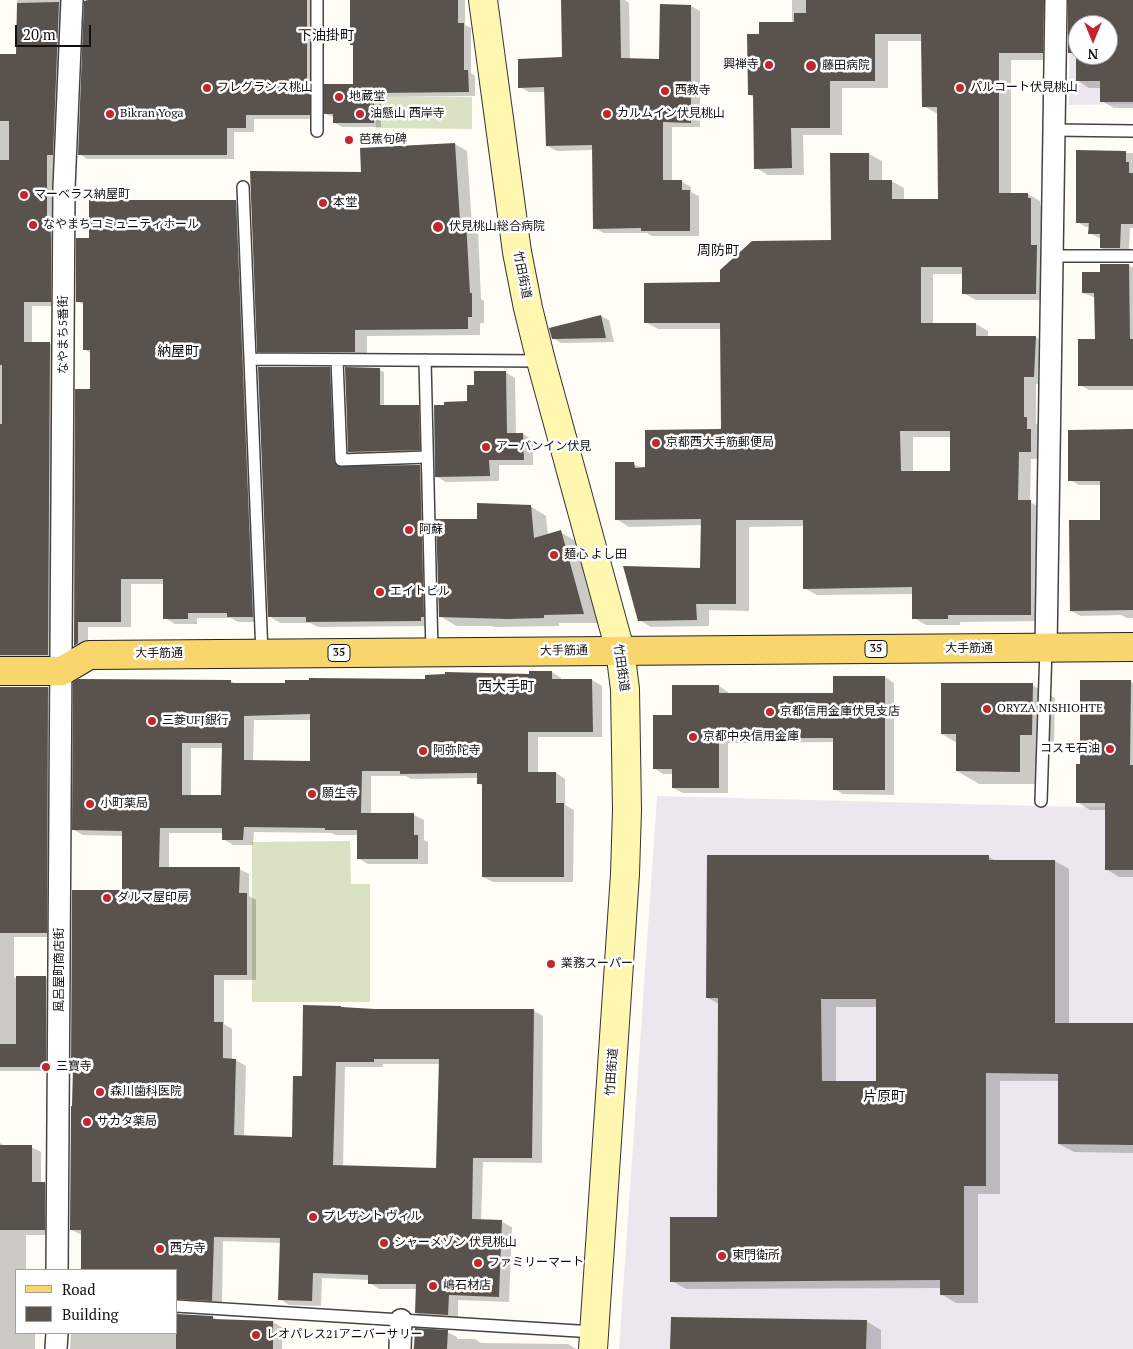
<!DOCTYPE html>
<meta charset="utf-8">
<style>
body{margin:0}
#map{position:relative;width:1133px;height:1349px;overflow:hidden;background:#fffdf5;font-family:"PT Serif",serif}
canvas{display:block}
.legend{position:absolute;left:15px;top:1269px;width:162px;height:65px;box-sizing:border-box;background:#fff;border:1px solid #a0a0a0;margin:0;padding:6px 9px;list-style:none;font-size:15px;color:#111}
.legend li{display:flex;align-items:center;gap:10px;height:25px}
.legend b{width:25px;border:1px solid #a0a0a0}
.north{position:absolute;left:1068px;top:15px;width:50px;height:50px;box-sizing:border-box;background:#fff;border:1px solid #a0a0a0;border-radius:50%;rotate:180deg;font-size:14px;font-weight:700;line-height:20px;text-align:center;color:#111}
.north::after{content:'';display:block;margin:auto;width:18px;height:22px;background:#c4262e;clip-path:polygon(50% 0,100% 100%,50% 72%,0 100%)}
.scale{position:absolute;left:15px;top:25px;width:76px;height:22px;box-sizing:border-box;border:2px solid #111;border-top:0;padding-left:6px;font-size:15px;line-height:18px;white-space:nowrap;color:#111;-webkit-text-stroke:4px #fff;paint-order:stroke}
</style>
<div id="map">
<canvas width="1133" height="1349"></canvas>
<ul class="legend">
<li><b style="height:6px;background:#f9d66b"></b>Road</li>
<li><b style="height:14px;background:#5a524d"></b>Building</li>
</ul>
<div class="north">N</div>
<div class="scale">20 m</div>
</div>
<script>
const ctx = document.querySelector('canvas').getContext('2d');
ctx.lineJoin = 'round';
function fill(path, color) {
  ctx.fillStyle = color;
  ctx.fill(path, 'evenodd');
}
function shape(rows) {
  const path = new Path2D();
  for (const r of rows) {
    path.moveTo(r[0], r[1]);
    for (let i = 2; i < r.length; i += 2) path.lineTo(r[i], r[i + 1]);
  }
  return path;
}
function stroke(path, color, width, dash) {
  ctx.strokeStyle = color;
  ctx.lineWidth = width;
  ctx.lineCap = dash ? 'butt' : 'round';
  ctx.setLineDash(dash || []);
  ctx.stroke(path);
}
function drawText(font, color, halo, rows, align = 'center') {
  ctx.font = font + ' "PT Serif","Noto Sans JP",serif';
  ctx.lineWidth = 5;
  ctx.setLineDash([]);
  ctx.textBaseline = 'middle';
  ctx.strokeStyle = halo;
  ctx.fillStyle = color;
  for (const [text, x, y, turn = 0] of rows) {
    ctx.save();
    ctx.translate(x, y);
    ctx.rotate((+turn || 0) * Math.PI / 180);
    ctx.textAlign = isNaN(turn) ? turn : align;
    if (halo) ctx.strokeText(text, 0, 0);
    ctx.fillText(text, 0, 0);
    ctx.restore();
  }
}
fill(shape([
 [1070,0,1133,0,1133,104,1069,105],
 [1078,25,1108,25,1108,55,1078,55],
 [657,796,1079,807,1133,807,1133,1349,619,1349]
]), '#eee6ef');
fill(shape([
 [376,97,472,97,472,129,376,128],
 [350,841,351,884,370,884,370,1002,252,1002,252,842]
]), '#d9e3c4');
fill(shape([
 [17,0,69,0,59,306,32,306,32,343,50,343,58,348,56,659,0,662,0,56,17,56],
 [86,0,315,0,317,119,254,119,254,132,234,132,234,159,87,159,79,154],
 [351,0,465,0,465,25,471,28,471,73,475,76,475,96,381,97,381,127,342,127,335,123,335,118,326,114,354,85,354,46,351,44],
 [562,0,625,0,629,3,630,60,661,60,691,6,700,11,700,127,672,127,672,182,682,182,691,187,691,192,699,196,699,236,652,236,647,233,604,233,594,228,594,150,557,151,547,146,546,92,529,92,520,87,563,58],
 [792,0,1058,0,1055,60,1011,60,1011,194,1028,194,1040,201,1040,205,1043,206,1048,300,976,300,963,293,963,274,933,274,933,324,976,324,988,331,988,337,1035,337,1048,344,1047,384,1036,384,1036,424,1039,425,1044,459,1031,459,1030,502,1043,509,1044,621,960,622,960,625,926,625,914,618,914,594,817,595,804,588,804,526,749,527,749,611,709,610,709,626,651,627,639,620,702,569,702,525,629,527,616,519,633,464,642,468,722,430,721,329,658,329,645,322,721,283,832,242,869,154,882,161,882,181,891,181,904,188,904,200,939,200,938,114,923,106,922,41,888,41,888,88,842,88,842,135,803,135,804,175,768,175,756,168,755,98,750,95,760,35,792,23],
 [913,437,952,437,952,472,913,472],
 [1070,0,1133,0,1133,108,1114,108,1102,101,1102,88,1089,88,1077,80,1077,57,1069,52],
 [1078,25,1108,25,1108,55,1078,55],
 [455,144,467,151,472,226,478,229,481,299,484,301,484,323,480,323,480,335,367,336,367,359,271,358,258,351,362,174,361,149],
 [1077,152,1133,153,1133,228,1130,228,1129,253,1110,253,1101,248,1101,239,1089,233,1090,227,1086,227,1077,222],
 [236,202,246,207,262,622,238,622,231,618,197,618,197,624,175,624,165,618,165,584,131,584,131,627,88,627,88,649,84,651,75,645,92,390,92,354,84,349,84,305,77,301,90,239],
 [1120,265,1129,265,1133,268,1133,390,1089,390,1080,385,1097,340,1096,298,1083,293,1101,273],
 [601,316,609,320,614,342,561,343,553,338],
 [329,368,340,374,344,467,420,466,430,472,431,626,318,627,310,623,280,623,269,616],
 [379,370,384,372,384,407,418,407,423,409,424,452,354,454,349,452],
 [505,372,515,378,516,434,523,434,533,440,533,465,499,465,499,481,446,482,437,477,445,407,468,402,475,386],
 [1133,430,1133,618,1127,618,1121,615,1081,616,1071,611,1101,521,1101,485,1079,485,1070,480],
 [530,506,546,516,548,535,560,532,576,541,599,623,559,623,559,626,494,627,491,626,456,626,440,616,478,520],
 [552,672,561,678,561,680,592,680,602,686,602,737,538,737,538,773,556,773,565,779,565,805,574,810,573,882,493,882,483,877,483,786,479,783,479,778,411,779,406,776,371,776,371,815,414,815,424,820,424,840,428,842,428,864,368,864,358,858,358,835,336,835,331,833,254,832,253,845,233,845,223,839,223,833,169,833,169,868,239,869,249,874,249,896,256,900,256,980,224,980,224,1024,232,1029,232,1060,236,1060,246,1066,244,1137,293,1138,303,1077,343,1009,534,1011,543,1016,542,1163,483,1162,481,1221,502,1222,512,1227,509,1302,458,1300,458,1320,426,1318,416,1313,417,1289,379,1289,370,1283,370,1280,322,1278,321,1306,289,1305,280,1299,281,1243,223,1241,222,1306,180,1307,179,1315,213,1317,219,1321,273,1322,283,1328,282,1349,70,1349,71,1333,176,1333,176,1270,82,1270,82,1235,71,1230,123,891,123,836,83,835,74,830,231,681,238,685,426,680,530,675],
 [254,720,311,720,311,762,253,761],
 [191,748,223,748,223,796,191,796],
 [383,1064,441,1064,438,1169,343,1167,345,1067,383,1067],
 [834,677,885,677,894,683,894,795,843,794,834,789,834,742,728,743,728,793,683,793,673,788,673,774,663,774,654,768,673,716,719,686,728,692,728,694,834,694],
 [1130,681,1133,683,1133,877,1119,877,1106,869,1106,810,1090,810,1077,802,1081,765],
 [1032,685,1055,698,1054,747,1042,747,1042,784,979,784,957,771,957,743,942,734],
 [0,688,48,688,56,693,54,937,14,937,14,978,46,978,54,982,54,1071,0,1071],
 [989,857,996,861,1055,861,1069,869,1069,1024,1133,1025,1133,1153,1074,1152,1059,1144,1059,1081,1000,1081,1000,1194,978,1194,978,1303,956,1303,941,1294,941,1288,686,1289,672,1281,718,1218,719,1004,708,998],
 [836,1007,877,1007,877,1082,836,1082],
 [0,1143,6,1147,31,1147,41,1152,41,1183,45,1183,55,1189,54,1235,26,1235,26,1270,16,1270,16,1333,35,1333,35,1349,0,1349],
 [866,1321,881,1330,881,1349,672,1349],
 [416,1330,447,1332,457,1337,457,1339,475,1339,481,1343,568,1344,576,1349,413,1349]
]), '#0003');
fill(shape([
 [89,0,307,0,307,84,310,84,310,115,246,115,246,128,227,128,227,155,78,155,84,1],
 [350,0,458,0,458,23,464,23,464,70,468,70,469,92,374,93,374,123,333,123,333,114,324,114,324,84,353,84,353,45,350,45],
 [561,0,620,0,621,58,659,59,660,4,691,5,691,123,663,122,663,180,682,180,682,190,690,190,690,231,641,231,641,228,593,229,592,145,546,146,544,87,518,88,518,59,562,57],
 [806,0,1044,0,1043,53,999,53,999,193,1028,193,1028,198,1031,198,1031,245,1037,245,1036,294,962,294,962,267,921,267,921,323,976,323,976,336,1036,336,1034,377,1024,377,1024,417,1027,417,1027,429,1031,429,1031,452,1019,452,1018,500,1031,500,1031,615,948,615,948,619,912,619,912,587,803,589,803,520,736,520,736,604,696,604,697,620,638,621,623,566,700,568,701,519,615,520,615,462,634,462,635,468,645,467,645,430,721,429,720,323,644,323,644,283,720,282,720,270,752,241,831,240,830,153,869,153,869,180,892,180,892,199,938,199,937,107,922,107,921,34,875,34,875,81,830,81,830,128,791,128,792,168,754,169,753,95,748,95,747,34,759,34,759,22,794,22,794,13,806,13],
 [900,431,950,431,950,471,901,471],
 [1068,0,1133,0,1133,102,1100,102,1100,81,1076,81,1076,53,1068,53],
 [1078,25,1108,25,1108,55,1078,55],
 [59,2,53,155,47,155,47,219,50,219,51,238,51,302,24,302,24,342,50,342,48,655,0,655,0,424,2,424,2,365,0,365,0,160,9,160,9,121,0,121,0,54,16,54,17,3],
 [455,143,460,221,466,221,470,293,472,293,472,317,468,317,468,329,355,330,355,352,257,352,250,171,361,172,360,148],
 [1076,150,1126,151,1126,162,1129,162,1129,173,1133,173,1133,224,1121,224,1120,248,1100,248,1100,234,1088,234,1089,223,1076,223],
 [89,200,236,200,253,617,227,617,227,613,188,613,188,619,163,619,163,579,121,579,121,622,78,622,78,643,74,646,75,389,90,389,90,350,83,350,83,302,76,302,76,238,89,238],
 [1100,264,1129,264,1130,339,1133,339,1133,386,1078,386,1078,339,1095,339,1094,293,1082,293,1082,272,1100,272],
 [601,315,606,338,552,339,549,328],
 [258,367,330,367,334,460,337,466,420,465,424,617,421,617,421,621,306,622,306,617,268,617],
 [345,367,380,368,380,405,419,405,420,450,348,452],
 [474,371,506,371,507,433,523,433,524,460,489,460,490,476,435,477,434,405,444,405,444,402,467,401,467,385,474,385],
 [1133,429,1133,610,1070,611,1069,520,1100,520,1100,481,1068,481,1068,430],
 [477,503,531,505,534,538,561,530,584,614,544,615,544,618,507,619,439,617,436,519,477,519],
 [529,671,552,671,552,679,592,679,593,732,528,732,528,772,556,772,556,803,564,803,564,877,482,877,482,784,477,784,477,773,400,774,400,771,362,771,361,813,414,813,414,835,418,835,418,859,357,859,357,830,325,830,325,828,244,827,243,840,222,840,222,828,160,828,159,867,240,867,239,893,247,893,247,975,214,975,214,1022,223,1022,223,1058,236,1059,234,1135,292,1137,293,1076,302,1076,303,1005,341,1006,341,1007,375,1009,534,1009,532,1158,473,1158,472,1219,502,1220,499,1297,449,1295,448,1315,415,1313,416,1284,368,1284,368,1275,313,1273,312,1301,278,1300,280,1238,214,1237,212,1301,176,1299,176,1270,81,1269,81,1230,70,1230,71,1106,72,1106,73,1067,71,1067,72,890,122,890,122,831,72,830,73,682,78,679,231,680,231,683,285,683,285,680,309,680,309,678,425,679,425,675,445,674,445,672,529,674],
 [310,714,310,761,244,760,244,716],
 [182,743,222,743,221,795,182,795],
 [374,1059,439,1059,436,1168,333,1165,336,1062,374,1062],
 [833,676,885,676,885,790,833,790,833,738,719,738,719,788,672,788,672,769,653,769,653,715,672,715,672,685,719,685,719,693,833,693],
 [1080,680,1131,680,1130,765,1133,765,1133,870,1105,870,1105,803,1076,803,1076,764,1080,764],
 [941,683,1033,683,1032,735,1020,735,1020,772,956,771,956,734,941,734],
 [0,687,48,687,47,933,0,933],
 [707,855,989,855,989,860,1055,860,1055,1023,1133,1023,1133,1145,1058,1144,1058,1074,986,1073,986,1186,964,1186,964,1295,940,1295,940,1280,670,1282,670,1217,717,1217,718,998,706,998],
 [821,999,876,999,876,1081,822,1081],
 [16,976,46,976,46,1067,0,1067,0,1044,16,1044],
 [0,1145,32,1145,32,1182,45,1182,45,1230,0,1230],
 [176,1314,213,1316,213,1319,273,1321,273,1349,176,1349],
 [671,1317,867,1320,866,1349,670,1349],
 [415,1328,448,1330,447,1349,414,1349]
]), '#5a524d');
const lane = shape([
 [1054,130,1133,131],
 [317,131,317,0],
 [243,187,262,654],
 [1052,256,1133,256],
 [250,359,541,361],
 [337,360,341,460,427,457],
 [425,360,432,652],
 [1041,801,1046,648],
 [176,1306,594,1332]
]);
const street = shape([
 [1046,648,1056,0],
 [57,1270,64,188,72,0],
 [56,1349,57,1333],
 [400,1349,401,1320]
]);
const secondary = shape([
 [483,0,517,252,528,308,541,361,620,650,625,689,627,810,625,874,593,1349]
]);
const primary = shape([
 [0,671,62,671,89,655,1133,647]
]);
stroke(lane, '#444', 14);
stroke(street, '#444', 24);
stroke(secondary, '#333', 30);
stroke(primary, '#222', 30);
stroke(lane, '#fff', 11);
stroke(street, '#fff', 21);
stroke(secondary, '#fff6b0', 28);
stroke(primary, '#f9d66b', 28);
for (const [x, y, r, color] of [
 [769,65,5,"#c4262e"],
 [811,66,6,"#c4262e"],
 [207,88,5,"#c4262e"],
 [960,88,5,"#c4262e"],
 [665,91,5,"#c4262e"],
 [339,97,5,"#c4262e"],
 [110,114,5,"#c4262e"],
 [360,114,5,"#c4262e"],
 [607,114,5,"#c4262e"],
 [349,140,5,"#c4262e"],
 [24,195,5,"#c4262e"],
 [323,203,5,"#c4262e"],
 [33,225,5,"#c4262e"],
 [438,227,6,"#c4262e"],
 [656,443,5,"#c4262e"],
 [486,447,5,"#c4262e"],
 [409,530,5,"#c4262e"],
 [554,555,5,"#c4262e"],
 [380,592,5,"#c4262e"],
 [987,709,5,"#c4262e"],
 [770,712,5,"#c4262e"],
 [152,721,5,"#c4262e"],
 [693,737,5,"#c4262e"],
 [1110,749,5,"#c4262e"],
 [423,751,5,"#c4262e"],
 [312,794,5,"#c4262e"],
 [90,804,5,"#c4262e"],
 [107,898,5,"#c4262e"],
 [551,964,5,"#c4262e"],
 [46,1067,5,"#c4262e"],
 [100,1092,5,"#c4262e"],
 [87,1122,5,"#c4262e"],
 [313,1217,5,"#c4262e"],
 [384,1243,5,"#c4262e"],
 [160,1249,5,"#c4262e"],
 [722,1256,5,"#c4262e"],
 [478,1263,5,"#c4262e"],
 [433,1286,5,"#c4262e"],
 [256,1335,5,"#c4262e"]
]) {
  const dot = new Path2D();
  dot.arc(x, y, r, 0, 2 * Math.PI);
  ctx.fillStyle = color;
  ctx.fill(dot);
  stroke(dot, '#fff', 2);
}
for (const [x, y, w] of [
 [876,649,22],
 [339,653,22]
]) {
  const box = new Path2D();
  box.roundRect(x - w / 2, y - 8.5, w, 17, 4);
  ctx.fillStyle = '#fff';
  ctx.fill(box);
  stroke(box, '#111', 1);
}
drawText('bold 11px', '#111', null, [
 ["35",876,649],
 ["35",339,653]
]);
drawText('12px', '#111', '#fff', [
 ["興禅寺",759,65,"right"],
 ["藤田病院",822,66],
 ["フレグランス桃山",217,88],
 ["パルコート伏見桃山",970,88],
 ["西教寺",675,91],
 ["地蔵堂",349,97],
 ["Bikran Yoga",120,114],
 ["油懸山 西岸寺",370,114],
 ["カルムイン伏見桃山",617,114],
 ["芭蕉句碑",359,140],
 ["マーベラス納屋町",34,195],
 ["本堂",333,203],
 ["なやまちコミュニティホール",43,225],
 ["伏見桃山総合病院",449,227],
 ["京都西大手筋郵便局",666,443],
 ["アーバンイン伏見",496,447],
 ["阿蘇",419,530],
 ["麺心 よし田",564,555],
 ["エイトビル",390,592],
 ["ORYZA NISHIOHTE",997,709],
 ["京都信用金庫伏見支店",780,712],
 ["三菱UFJ銀行",162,721],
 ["京都中央信用金庫",703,737],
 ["コスモ石油",1100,749,"right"],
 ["阿弥陀寺",433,751],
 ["願生寺",322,794],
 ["小町薬局",100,804],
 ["ダルマ屋印房",117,898],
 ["業務スーパー",561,964],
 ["三寶寺",56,1067],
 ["森川歯科医院",110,1092],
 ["サカタ薬局",97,1122],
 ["プレザント ヴィル",323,1217],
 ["シャーメゾン 伏見桃山",394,1243],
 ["西方寺",170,1249],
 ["東門衛所",732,1256],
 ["ファミリーマート",488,1263],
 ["嶋石材店",443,1286],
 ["レオパレス21アニバーサリー",266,1335]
], 'left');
drawText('12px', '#111', '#fff', [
 ["竹田街道",522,275,79],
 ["なやまち5番街",64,335,-90],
 ["大手筋通",969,649],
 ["大手筋通",564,651,-1],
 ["大手筋通",159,654],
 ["竹田街道",621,668,82],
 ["風呂屋町商店街",60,970,-90],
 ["竹田街道",612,1072,-86]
]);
drawText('14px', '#111', '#fff', [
 ["下油掛町",326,36],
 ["周防町",718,251],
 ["納屋町",178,352],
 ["西大手町",506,687],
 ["片原町",884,1097]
]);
</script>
